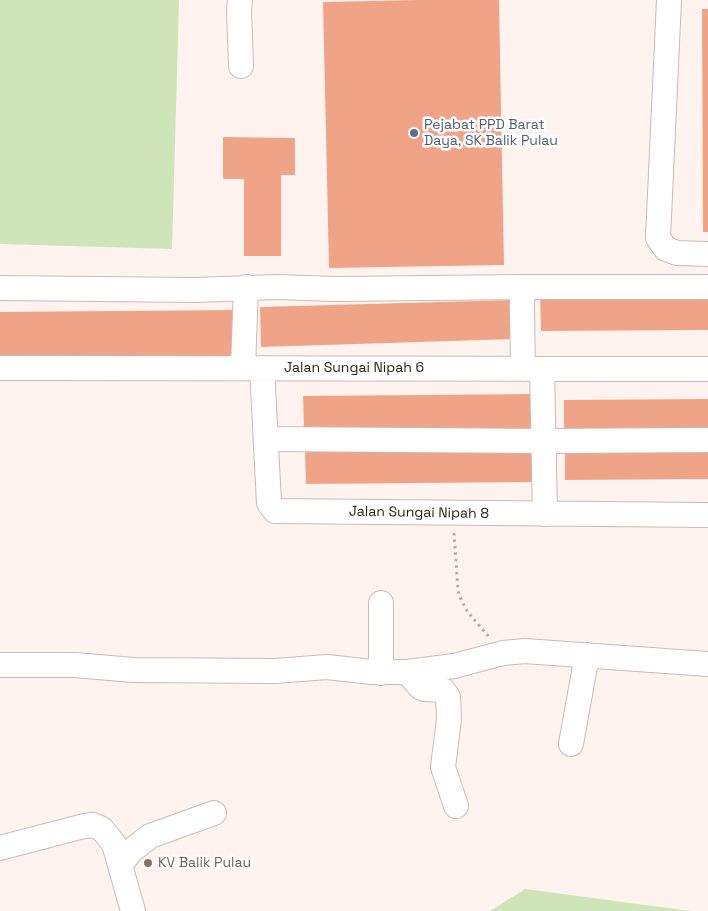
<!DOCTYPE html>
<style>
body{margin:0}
canvas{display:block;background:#fef3ee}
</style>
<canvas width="708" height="911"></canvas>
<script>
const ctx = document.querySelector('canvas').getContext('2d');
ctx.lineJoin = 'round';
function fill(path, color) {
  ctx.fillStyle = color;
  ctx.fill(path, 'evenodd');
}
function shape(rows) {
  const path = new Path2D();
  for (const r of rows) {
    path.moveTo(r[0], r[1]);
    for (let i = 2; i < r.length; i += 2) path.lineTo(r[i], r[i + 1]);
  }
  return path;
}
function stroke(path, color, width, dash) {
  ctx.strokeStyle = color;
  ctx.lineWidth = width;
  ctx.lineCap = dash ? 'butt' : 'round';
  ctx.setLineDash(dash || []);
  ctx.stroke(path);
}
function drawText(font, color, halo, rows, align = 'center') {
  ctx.font = font + ' "Space Grotesk",sans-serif';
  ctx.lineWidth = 5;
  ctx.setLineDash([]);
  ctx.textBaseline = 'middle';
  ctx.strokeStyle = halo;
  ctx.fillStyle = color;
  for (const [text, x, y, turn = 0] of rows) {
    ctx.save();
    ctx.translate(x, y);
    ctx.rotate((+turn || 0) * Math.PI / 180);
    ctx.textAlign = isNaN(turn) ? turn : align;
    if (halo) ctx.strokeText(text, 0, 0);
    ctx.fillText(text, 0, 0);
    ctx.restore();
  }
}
fill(shape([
 [0,0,179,0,172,249,0,244],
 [525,889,690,911,490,911]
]), '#cde5b9');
fill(shape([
 [418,0,499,0,504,265,329,268,323,2],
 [702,9,708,9,708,232,703,232],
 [223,137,295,138,295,175,281,175,281,256,244,256,244,179,223,179],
 [708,290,708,330,541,331,540,291],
 [513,300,514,339,261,347,260,307],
 [236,310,237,356,0,357,0,312],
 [536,394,536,430,304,432,303,396],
 [708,399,708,435,564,436,564,400],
 [708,448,708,479,565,480,565,450],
 [536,450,537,482,306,484,305,451]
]), '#efa487');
const minor = shape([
 [240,0,239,10,241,66],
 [669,0,658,238,666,249,677,253,708,254],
 [523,287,708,287],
 [0,288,196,290,276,287,335,289,523,287,522,305,523,369],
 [0,368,708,369],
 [243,368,246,287],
 [262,368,269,503,275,511,708,515],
 [542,369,545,514],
 [266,439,544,441,708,440],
 [381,603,381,673],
 [0,665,75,665,133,670,275,671,327,667,372,672,407,672,454,666,503,653,525,651,708,664],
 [407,672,420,687,424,689,443,690,448,697,449,719,443,767,456,806],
 [571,744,587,655],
 [0,848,84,826,93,825,102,829,114,844,133,911],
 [121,864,131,851,150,836,214,813]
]);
stroke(minor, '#c9bbb6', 26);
stroke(shape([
 [454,533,458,590,460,597,467,611,489,637]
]), '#b5aca8', 3, [2.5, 4]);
stroke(minor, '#fff', 24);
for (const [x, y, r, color] of [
 [414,133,5,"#5c6f8a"],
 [148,863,5,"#8d6e63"]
]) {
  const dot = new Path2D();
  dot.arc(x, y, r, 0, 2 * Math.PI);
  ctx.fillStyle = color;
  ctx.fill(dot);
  stroke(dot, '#fff', 2);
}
drawText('14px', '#4e5e75', '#fff', [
 ["Pejabat PPD Barat",424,125],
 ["Daya, SK Balik Pulau",424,141]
], 'left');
drawText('14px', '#272220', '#fff', [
 ["Jalan Sungai Nipah 6",354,368],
 ["Jalan Sungai Nipah 8",419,513,1]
]);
drawText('14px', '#785e54', '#fff', [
 ["KV Balik Pulau",158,863]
], 'left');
</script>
